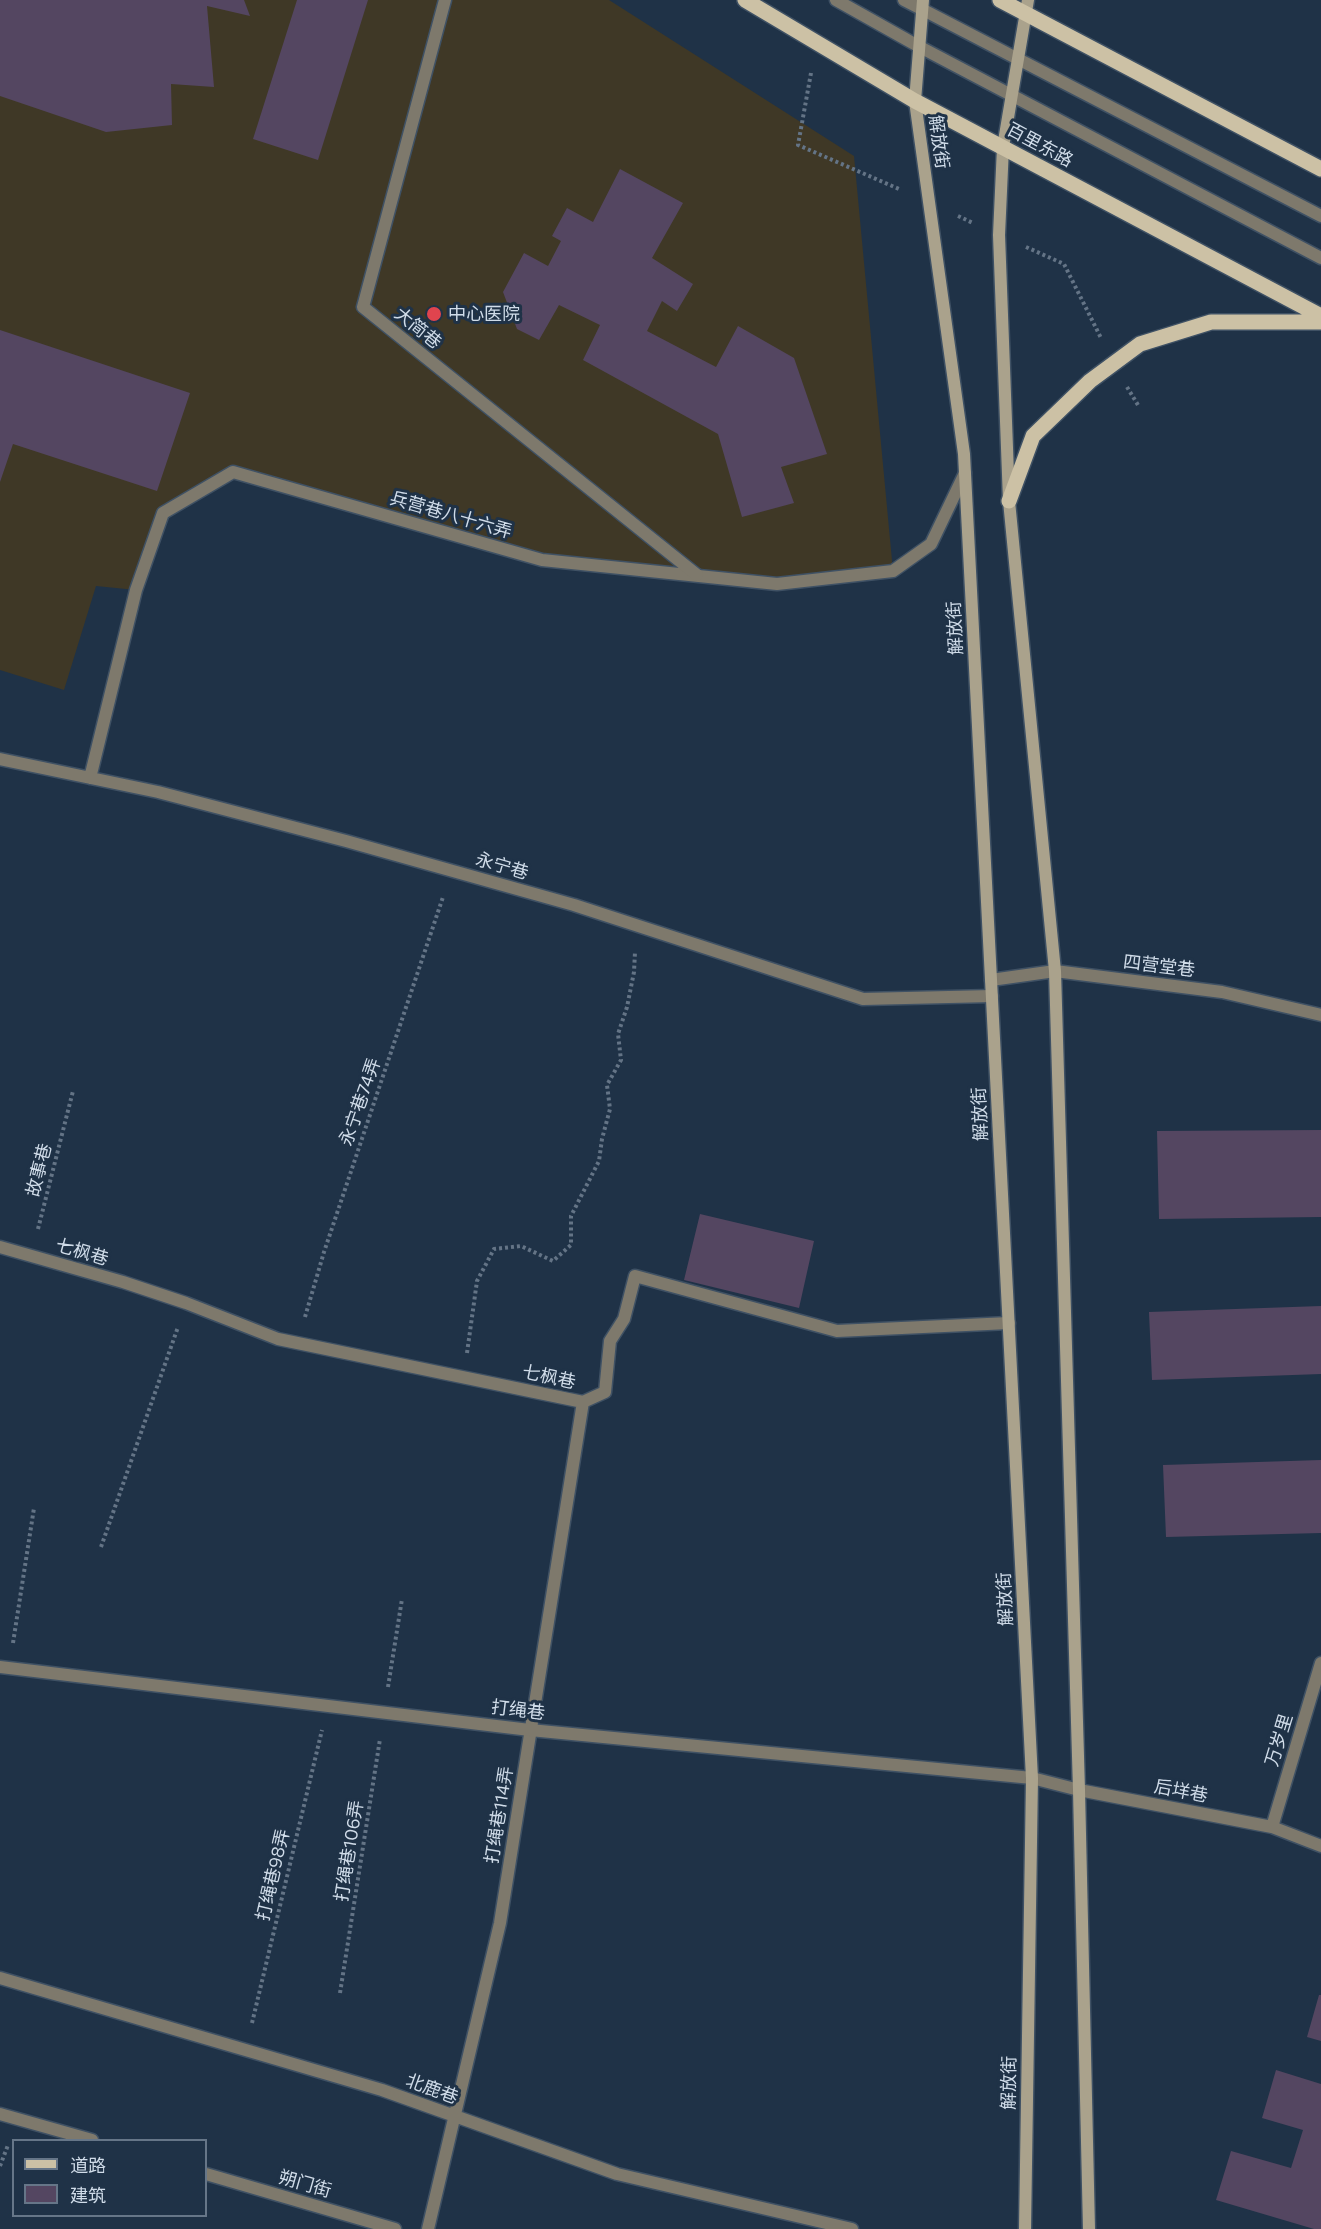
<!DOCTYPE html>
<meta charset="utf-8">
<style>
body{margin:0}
#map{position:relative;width:1321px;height:2229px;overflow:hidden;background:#1f3247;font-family:Commissioner,"Noto Sans SC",sans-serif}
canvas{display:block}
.legend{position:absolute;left:12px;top:2139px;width:195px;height:78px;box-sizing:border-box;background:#1f3247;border:2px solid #667688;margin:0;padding:8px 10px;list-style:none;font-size:18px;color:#d0dce9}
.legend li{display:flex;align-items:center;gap:12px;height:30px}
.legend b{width:30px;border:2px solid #667688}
</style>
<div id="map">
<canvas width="1321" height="2229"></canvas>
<ul class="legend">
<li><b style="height:8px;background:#ccc1a5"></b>道路</li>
<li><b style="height:16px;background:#544661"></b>建筑</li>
</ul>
</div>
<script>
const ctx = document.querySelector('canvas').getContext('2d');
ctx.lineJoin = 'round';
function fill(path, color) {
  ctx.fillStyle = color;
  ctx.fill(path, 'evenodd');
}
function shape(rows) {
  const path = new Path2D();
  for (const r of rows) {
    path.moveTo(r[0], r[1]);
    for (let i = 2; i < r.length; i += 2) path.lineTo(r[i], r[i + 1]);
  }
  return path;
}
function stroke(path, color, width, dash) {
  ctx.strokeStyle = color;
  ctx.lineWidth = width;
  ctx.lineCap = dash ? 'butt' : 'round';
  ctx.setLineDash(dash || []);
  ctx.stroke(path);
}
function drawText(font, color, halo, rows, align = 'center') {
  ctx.font = font + ' Commissioner,"Noto Sans SC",sans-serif';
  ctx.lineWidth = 6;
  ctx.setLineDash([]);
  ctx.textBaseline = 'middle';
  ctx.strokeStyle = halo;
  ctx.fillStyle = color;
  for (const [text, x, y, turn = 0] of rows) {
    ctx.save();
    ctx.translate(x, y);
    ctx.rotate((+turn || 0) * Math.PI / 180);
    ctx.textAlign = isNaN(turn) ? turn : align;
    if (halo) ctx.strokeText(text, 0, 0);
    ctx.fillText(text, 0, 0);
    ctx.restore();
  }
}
fill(shape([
 [0,0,609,0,854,156,893,571,777,584,542,560,233,472,163,513,136,590,96,586,64,690,0,670]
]), '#3f3826');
fill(shape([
 [0,0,244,0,250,16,207,6,214,87,171,84,172,125,106,132,0,96],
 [297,0,368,0,318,160,253,139],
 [620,169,683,203,652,258,693,284,677,311,662,301,647,331,716,367,738,326,794,358,827,454,781,467,794,503,742,517,718,434,583,360,600,325,559,305,539,340,517,329,503,292,524,253,548,266,561,241,552,236,567,208,593,222],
 [0,330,190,393,157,491,13,444,0,482],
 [1321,1130,1321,1217,1159,1219,1157,1131],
 [700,1214,814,1241,799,1308,684,1280],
 [1321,1306,1321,1374,1152,1380,1149,1312],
 [1321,1460,1321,1533,1166,1537,1163,1465],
 [1319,1995,1321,1995,1321,2041,1307,2037],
 [1276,2070,1321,2084,1321,2229,1314,2229,1216,2200,1231,2151,1291,2168,1303,2130,1262,2118]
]), '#544661');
const lane = shape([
 [836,0,918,46,1321,258],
 [904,0,1321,216],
 [0,759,158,792,346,841,574,905,863,999,992,996],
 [90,778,136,590,163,513,233,472,542,560,777,584,893,571,931,544,965,473],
 [0,1247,123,1282,186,1303,278,1339,583,1402,605,1392,610,1341,624,1319,635,1276,837,1331,1009,1323],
 [0,1978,382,2090,617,2174,852,2229],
 [428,2229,500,1923,583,1402]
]);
const street = shape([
 [445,0,363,307,697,575],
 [991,980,1055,971,1222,992,1321,1015],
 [0,1667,530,1730,1032,1778,1079,1790,1272,1827,1321,1846],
 [1272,1827,1321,1663],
 [0,2114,92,2140],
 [206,2174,395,2229]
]);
const secondary = shape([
 [923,0,915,101,964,454,1032,1778,1025,2229],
 [1028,0,1003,147,999,235,1009,501,1055,971,1079,1790,1089,2229]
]);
const primary = shape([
 [745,0,915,101,1321,316],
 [1000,0,1321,169],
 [1009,501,1033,436,1090,381,1140,344,1211,322,1321,322]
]);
stroke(lane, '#3f5164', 15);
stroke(street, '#3f5164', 15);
stroke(secondary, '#3f5164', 15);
stroke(primary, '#3f5164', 18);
stroke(shape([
 [811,73,798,145,899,189],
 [958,216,973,223],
 [1026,247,1064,264,1101,338],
 [1127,387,1138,405],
 [38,1229,73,1091],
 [305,1317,324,1252,443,897],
 [467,1353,477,1281,494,1249,521,1246,553,1261,571,1245,571,1216,599,1161,602,1139,610,1109,607,1085,621,1060,618,1034,627,1007,634,972,635,952],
 [101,1547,178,1327],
 [13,1643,34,1508],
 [388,1687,402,1599],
 [340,1993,380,1739],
 [252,2023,322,1730],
 [0,2166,8,2145]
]), '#647486', 4, [3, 3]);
stroke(lane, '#7e796c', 12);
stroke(street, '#7e796c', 12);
stroke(secondary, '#aaa28c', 12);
stroke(primary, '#ccc1a5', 15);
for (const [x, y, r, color] of [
 [434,314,8,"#e0444e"]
]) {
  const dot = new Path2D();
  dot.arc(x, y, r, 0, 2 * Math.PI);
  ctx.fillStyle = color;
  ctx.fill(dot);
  stroke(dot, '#1f3247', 2);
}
drawText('18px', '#d0dce9', '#1f3247', [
 ["解放街",939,142,82],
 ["百里东路",1040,145,28],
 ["大简巷",418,328,39],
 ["兵营巷八十六弄",451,515,16],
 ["解放街",955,628,-93],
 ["永宁巷",502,866,16],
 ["四营堂巷",1159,966,7],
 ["永宁巷74弄",360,1102,-71],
 ["解放街",980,1114,-93],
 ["故事巷",39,1170,-76],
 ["七枫巷",82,1252,16],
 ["七枫巷",549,1377,12],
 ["解放街",1005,1599,-93],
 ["打绳巷",518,1710,7],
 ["万岁里",1279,1740,-73],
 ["后垟巷",1181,1791,11],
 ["打绳巷114弄",499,1815,-81],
 ["打绳巷106弄",349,1851,-81],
 ["打绳巷98弄",273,1875,-77],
 ["解放街",1009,2083,-89],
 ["北鹿巷",432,2089,20],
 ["朔门街",305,2184,16]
]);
drawText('18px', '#d0dce9', '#1f3247', [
 ["中心医院",448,314]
], 'left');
</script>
